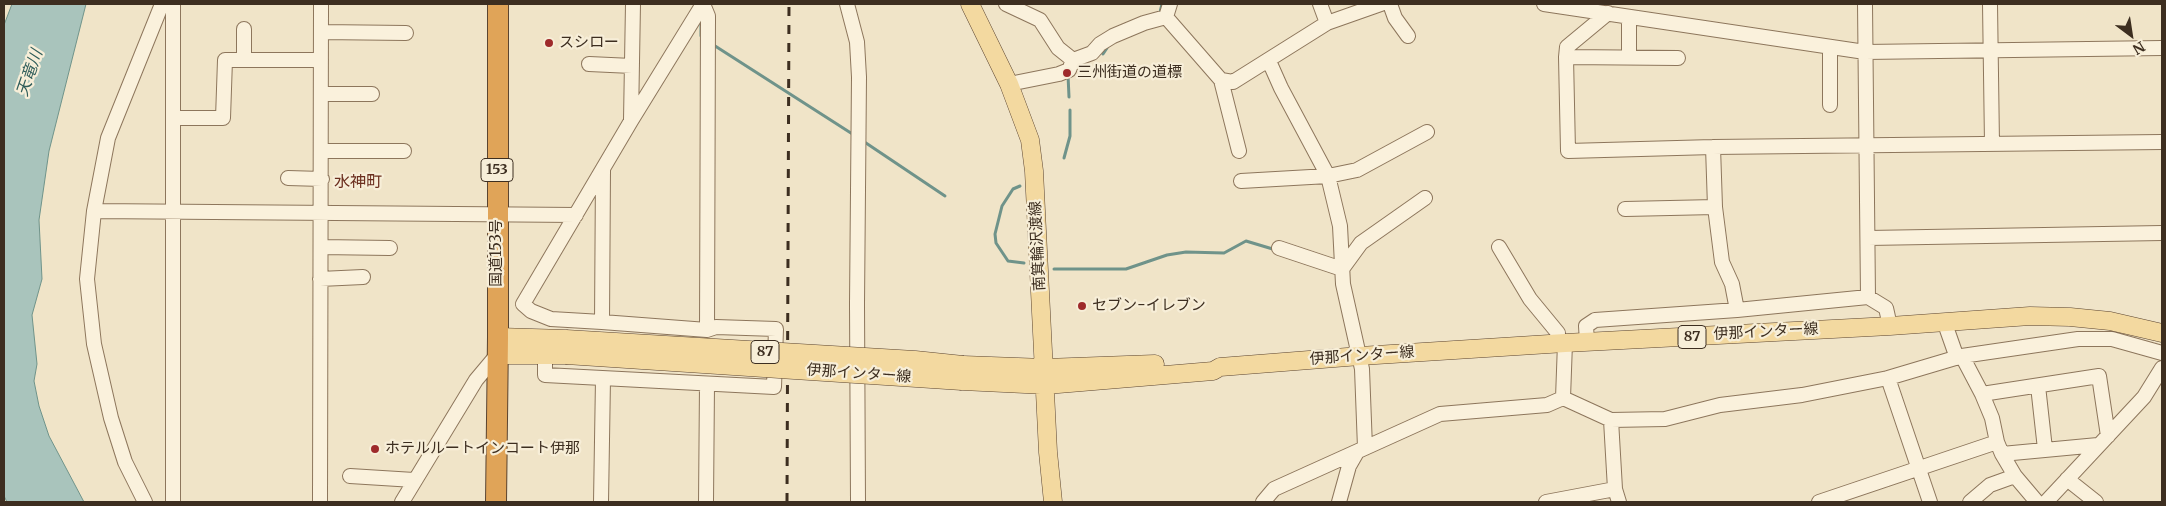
<!DOCTYPE html>
<meta charset="utf-8">
<style>
body{margin:0}
#map{position:relative;width:2166px;height:506px;overflow:hidden;background:#f0e4c8;font-family:Merriweather,serif}
canvas{display:block}
.frame{position:absolute;inset:0;border:5px solid #3d2e20;pointer-events:none}
.north{position:absolute;left:2106px;top:10px;width:50px;height:50px;-webkit-text-stroke:4px #f7eed8;paint-order:stroke;rotate:149deg;font-size:14px;font-weight:700;line-height:20px;text-align:center;color:#3d2e20}
.north::after{content:'';display:block;margin:auto;width:18px;height:22px;background:#3d2e20;clip-path:polygon(50% 0,100% 100%,50% 72%,0 100%)}
</style>
<div id="map">
<canvas width="2166" height="506"></canvas>
<div class="frame"></div>
<div class="north">N</div>
</div>
<script>
const ctx = document.querySelector('canvas').getContext('2d');
ctx.lineJoin = 'round';
function fill(path, color) {
  ctx.fillStyle = color;
  ctx.fill(path, 'evenodd');
}
function shape(rows) {
  const path = new Path2D();
  for (const r of rows) {
    path.moveTo(r[0], r[1]);
    for (let i = 2; i < r.length; i += 2) path.lineTo(r[i], r[i + 1]);
  }
  return path;
}
function stroke(path, color, width, dash) {
  ctx.strokeStyle = color;
  ctx.lineWidth = width;
  ctx.lineCap = dash ? 'butt' : 'round';
  ctx.setLineDash(dash || []);
  ctx.stroke(path);
}
function drawText(font, color, halo, rows, align = 'center') {
  ctx.font = font + ' Merriweather,"Noto Sans JP",serif';
  ctx.lineWidth = 4.5;
  ctx.setLineDash([]);
  ctx.textBaseline = 'middle';
  ctx.strokeStyle = halo;
  ctx.fillStyle = color;
  for (const [text, x, y, turn = 0] of rows) {
    ctx.save();
    ctx.translate(x, y);
    ctx.rotate((+turn || 0) * Math.PI / 180);
    ctx.textAlign = isNaN(turn) ? turn : align;
    if (halo) ctx.strokeText(text, 0, 0);
    ctx.fillText(text, 0, 0);
    ctx.restore();
  }
}
const water = shape([
 [12,4,86,4,49,151,39,220,42,279,32,315,37,364,34,381,39,406,49,436,84,502,7,502,4,496,4,25,12,4]
]);
fill(water, '#a9c4bc');
stroke(water, '#6f938a', 1);
stroke(shape([
 [1157,14,1160,12,1162,4],
 [701,24,701,36,703,37],
 [712,44,854,135],
 [1103,54,1107,48],
 [1068,75,1069,97],
 [863,141,945,196],
 [1064,158,1070,136,1070,110],
 [1020,186,1013,189,1002,206,995,234,996,243,1008,261,1024,263],
 [1054,269,1126,269,1167,255,1186,252,1224,253,1246,241,1276,250]
]), '#6f938a', 3);
const minor = shape([
 [847,4,857,42,859,77,857,304,858,502],
 [1006,4,1040,20,1058,48,1073,60,1092,53,1100,44,1113,36,1144,23,1166,17],
 [1320,4,1327,23],
 [1390,4,1395,18,1408,36],
 [1544,4,1865,52,2162,48],
 [1865,4,1868,297,1886,308,1890,326],
 [1990,4,1992,144],
 [1608,13,1567,47,1566,57,1678,58],
 [1166,17,1221,80,1233,82,1327,23,1381,4],
 [1166,17,1170,4],
 [1629,17,1629,56],
 [244,29,244,60],
 [321,32,406,33],
 [1830,47,1830,105],
 [1566,57,1568,151,1713,147,2162,142],
 [1269,61,1281,88,1328,176,1340,226,1343,284,1362,369,1365,448],
 [589,64,632,66],
 [1221,80,1239,151],
 [1009,84,1059,74,1069,70,1073,60],
 [321,94,372,94],
 [174,118,223,118,225,60,321,60],
 [631,120,633,4],
 [1713,147,1715,207,1722,262,1732,284,1737,310],
 [321,151,404,151],
 [603,170,602,322,707,330],
 [288,178,322,179],
 [1241,181,1328,176,1357,170,1427,132],
 [1625,209,1715,207],
 [94,211,576,215],
 [1868,238,2162,233],
 [321,247,390,248],
 [1499,247,1530,299,1558,333],
 [1279,248,1342,269,1361,243,1425,198],
 [320,279,363,277],
 [1944,321,1957,358],
 [602,322,551,319,531,311,523,304,631,121,703,4],
 [1587,342,1586,326,1595,320,1737,310,1868,297],
 [545,354,545,375,774,387,776,329,716,327,707,330,708,16,703,4],
 [1962,356,1982,394,1992,418,1997,442,2002,454,2015,476,2037,502],
 [2038,386,2045,449],
 [1982,394,2099,376,2108,436],
 [1563,398,1565,343],
 [1611,420,1665,419,1720,405,1802,395,1888,378],
 [2002,454,2098,445],
 [350,476,414,480],
 [2067,479,2096,502],
 [145,502,125,462,111,418,94,344,87,279,94,211,108,138,162,4],
 [173,502,173,4],
 [320,502,321,4],
 [402,502,476,380,497,355],
 [601,502,603,379],
 [706,502,707,385],
 [1263,502,1274,489,1440,414,1547,405,1563,398,1611,420,1615,489,1619,502],
 [1339,502,1349,466,1357,452],
 [1546,502,1615,489],
 [1819,502,1997,442],
 [1930,502,1888,378,1962,356,2078,339,2112,339,2162,353],
 [1970,502,1990,485,2015,476],
 [2046,502,2144,397,2162,368]
]);
const major = shape([
 [970,4,1009,84,1030,140,1034,171,1048,452,1053,502],
 [498,337,566,339],
 [497,355,566,355],
 [963,365,1045,368,1155,364],
 [962,381,1046,385,1213,371,1220,367,1360,356,1565,343,1890,326,2030,316,2070,317,2110,321,2162,333]
]);
const highway = shape([
 [496,502,498,337,498,4]
]);
stroke(minor, '#8d765c', 16);
stroke(major, '#5b4430', 19);
stroke(highway, '#5b4430', 22);
stroke(minor, '#faf1dc', 14);
stroke(major, '#f3d9a0', 18);
stroke(highway, '#e0a458', 20);
stroke(shape([
 [787,502,789,4]
]), '#3d2e20', 3, [9, 9]);
const majorBridge = shape([
 [566,339,915,360,963,365],
 [566,355,962,381]
]);
stroke(majorBridge, '#5b4430', 19, []);
stroke(majorBridge, '#f3d9a0', 18);
for (const [x, y, r, color] of [
 [549,43,5,"#9e2a2b"],
 [1067,73,5,"#9e2a2b"],
 [1082,306,5,"#9e2a2b"],
 [375,449,5,"#9e2a2b"]
]) {
  const dot = new Path2D();
  dot.arc(x, y, r, 0, 2 * Math.PI);
  ctx.fillStyle = color;
  ctx.fill(dot);
  stroke(dot, '#f7eed8', 2);
}
for (const [x, y, w] of [
 [497,170,32],
 [1692,337,28],
 [765,352,28]
]) {
  const box = new Path2D();
  box.roundRect(x - w / 2, y - 11.5, w, 23, 4);
  ctx.fillStyle = '#f7eed8';
  ctx.fill(box);
  stroke(box, '#3d2e20', 1);
}
drawText('bold 14px', '#3d2e20', null, [
 ["153",497,170],
 ["87",1692,337],
 ["87",765,352]
]);
drawText('15px', '#3d2e20', '#f7eed8', [
 ["スシロー",559,43],
 ["三州街道の道標",1077,73],
 ["セブン-イレブン",1092,306],
 ["ホテルルートインコート伊那",385,449]
], 'left');
drawText('15px', '#3d2e20', '#f7eed8', [
 ["南箕輪沢渡線",1038,246,-93],
 ["国道153号",497,253,-90],
 ["伊那インター線",1766,332,-3],
 ["伊那インター線",1362,356,-4],
 ["伊那インター線",859,374,4]
]);
drawText('italic 16px', '#2f5d5a', '#f7eed8', [
 ["天竜川",30,73,-71]
]);
drawText('16px', '#6b2e1e', '#f7eed8', [
 ["水神町",358,182]
]);
</script>
